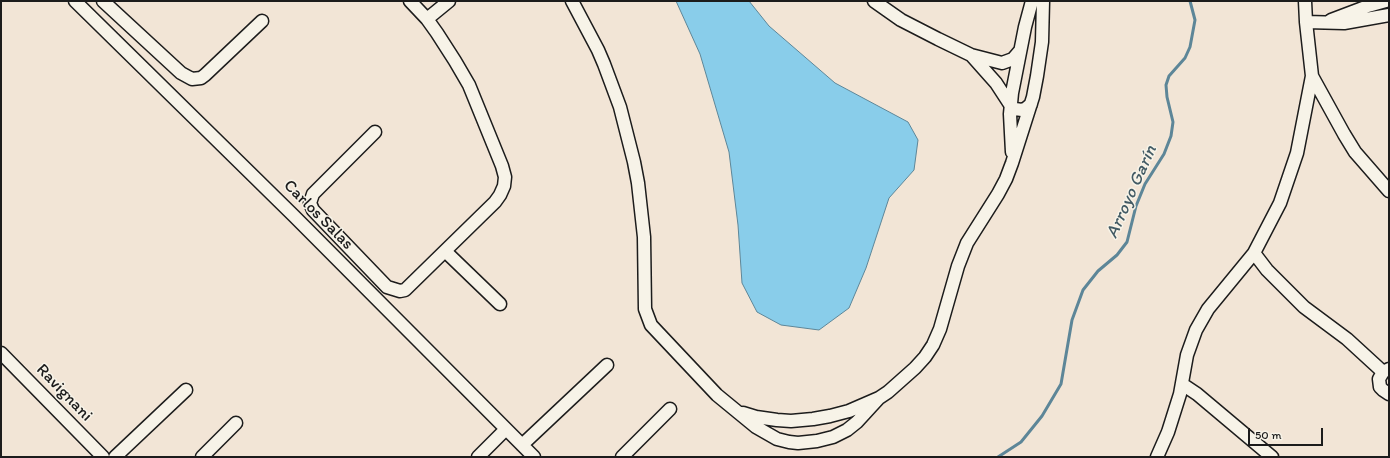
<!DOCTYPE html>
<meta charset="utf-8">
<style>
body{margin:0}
#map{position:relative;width:1390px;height:458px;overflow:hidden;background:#f2e5d6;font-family:Itim,sans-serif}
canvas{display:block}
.frame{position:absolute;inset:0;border:2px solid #1c1c1c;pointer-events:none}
.scale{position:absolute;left:1248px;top:428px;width:75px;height:18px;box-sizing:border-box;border:2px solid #1c1c1c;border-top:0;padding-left:5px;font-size:12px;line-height:14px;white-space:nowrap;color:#1c1c1c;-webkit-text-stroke:3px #f7f3e8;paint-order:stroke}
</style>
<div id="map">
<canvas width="1390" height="458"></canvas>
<div class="frame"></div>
<div class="scale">50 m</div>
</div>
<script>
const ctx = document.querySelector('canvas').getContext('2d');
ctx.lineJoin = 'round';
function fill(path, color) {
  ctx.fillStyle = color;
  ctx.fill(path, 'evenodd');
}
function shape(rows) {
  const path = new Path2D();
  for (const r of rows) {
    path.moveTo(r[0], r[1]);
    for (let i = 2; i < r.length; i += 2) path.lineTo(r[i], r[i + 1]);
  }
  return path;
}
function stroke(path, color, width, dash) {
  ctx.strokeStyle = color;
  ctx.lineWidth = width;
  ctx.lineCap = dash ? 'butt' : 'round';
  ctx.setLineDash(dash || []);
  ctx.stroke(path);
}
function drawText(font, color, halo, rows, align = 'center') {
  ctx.font = font + ' Itim,sans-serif';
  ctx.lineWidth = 3;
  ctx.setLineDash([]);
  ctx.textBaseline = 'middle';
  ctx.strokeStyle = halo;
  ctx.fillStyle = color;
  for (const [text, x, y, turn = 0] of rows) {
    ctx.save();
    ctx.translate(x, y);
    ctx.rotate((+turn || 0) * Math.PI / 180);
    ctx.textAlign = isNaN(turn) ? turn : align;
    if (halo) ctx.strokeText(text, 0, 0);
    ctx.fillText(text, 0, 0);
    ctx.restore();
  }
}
const water = shape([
 [676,1,749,1,769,26,835,83,908,122,918,140,914,170,889,198,866,268,849,308,819,330,781,325,757,312,742,283,738,225,729,152,700,54,676,1]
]);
fill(water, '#89cdea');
stroke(water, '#5d8698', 1);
stroke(shape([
 [998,457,1021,442,1042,416,1061,384,1072,320,1083,290,1098,271,1117,255,1127,242,1136,206,1145,184,1164,154,1171,136,1173,122,1167,97,1166,85,1169,76,1185,58,1190,47,1195,20,1190,1]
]), '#5d8698', 3);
const minor = shape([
 [75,1,294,216,534,457],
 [103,1,181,73,192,79,201,78,205,75,262,21],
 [572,1,598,50,604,64,620,107,634,162,638,183,644,237,645,309,651,325,717,395,756,427,777,439,789,442,798,443,817,441,833,437,847,430,857,422,879,398],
 [874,1,901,20,938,39,971,55,1002,63,1013,59,1019,52],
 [1305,1,1306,22,1312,76,1344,134,1355,152,1389,191],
 [427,19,449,1],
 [1331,20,1368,6,1386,1],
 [1306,22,1344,23,1389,15],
 [972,56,996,83,1011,106,1015,109,1022,110,1025,109,1031,104],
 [375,132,313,194,310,203,313,210,387,287,400,291,405,290,495,202,500,195,504,186,505,177,502,166,469,85,455,61,437,33,427,19,410,1],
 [1012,152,1010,114,1012,93,1025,27,1032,1],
 [445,251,500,304],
 [1254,253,1267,270,1304,307,1347,339,1383,372],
 [1,353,103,457],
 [1389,369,1383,372,1379,379,1380,387,1383,390,1389,394],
 [1182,384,1197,394,1272,457],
 [743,413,756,417,777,420,791,421,813,419,830,416,849,411,879,398,888,392,915,368,925,357,933,345,940,329,958,266,967,243,998,194,1006,179,1012,163,1033,97,1037,76,1042,42,1043,1],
 [522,445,607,365],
 [115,457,186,390],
 [202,457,236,423],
 [478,457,506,429],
 [622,457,670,409],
 [1157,457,1168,432,1180,394,1187,355,1196,330,1208,309,1254,253,1280,203,1297,153,1312,76]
]);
stroke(minor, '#1c1c1c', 15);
stroke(minor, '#f7f3e8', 12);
drawText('17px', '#1c1c1c', '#f7f3e8', [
 ["Carlos Salas",318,215,45],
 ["Ravignani",64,393,46]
]);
drawText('italic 18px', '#425a64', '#f7f3e8', [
 ["Arroyo Garín",1132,192,-66]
]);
</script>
